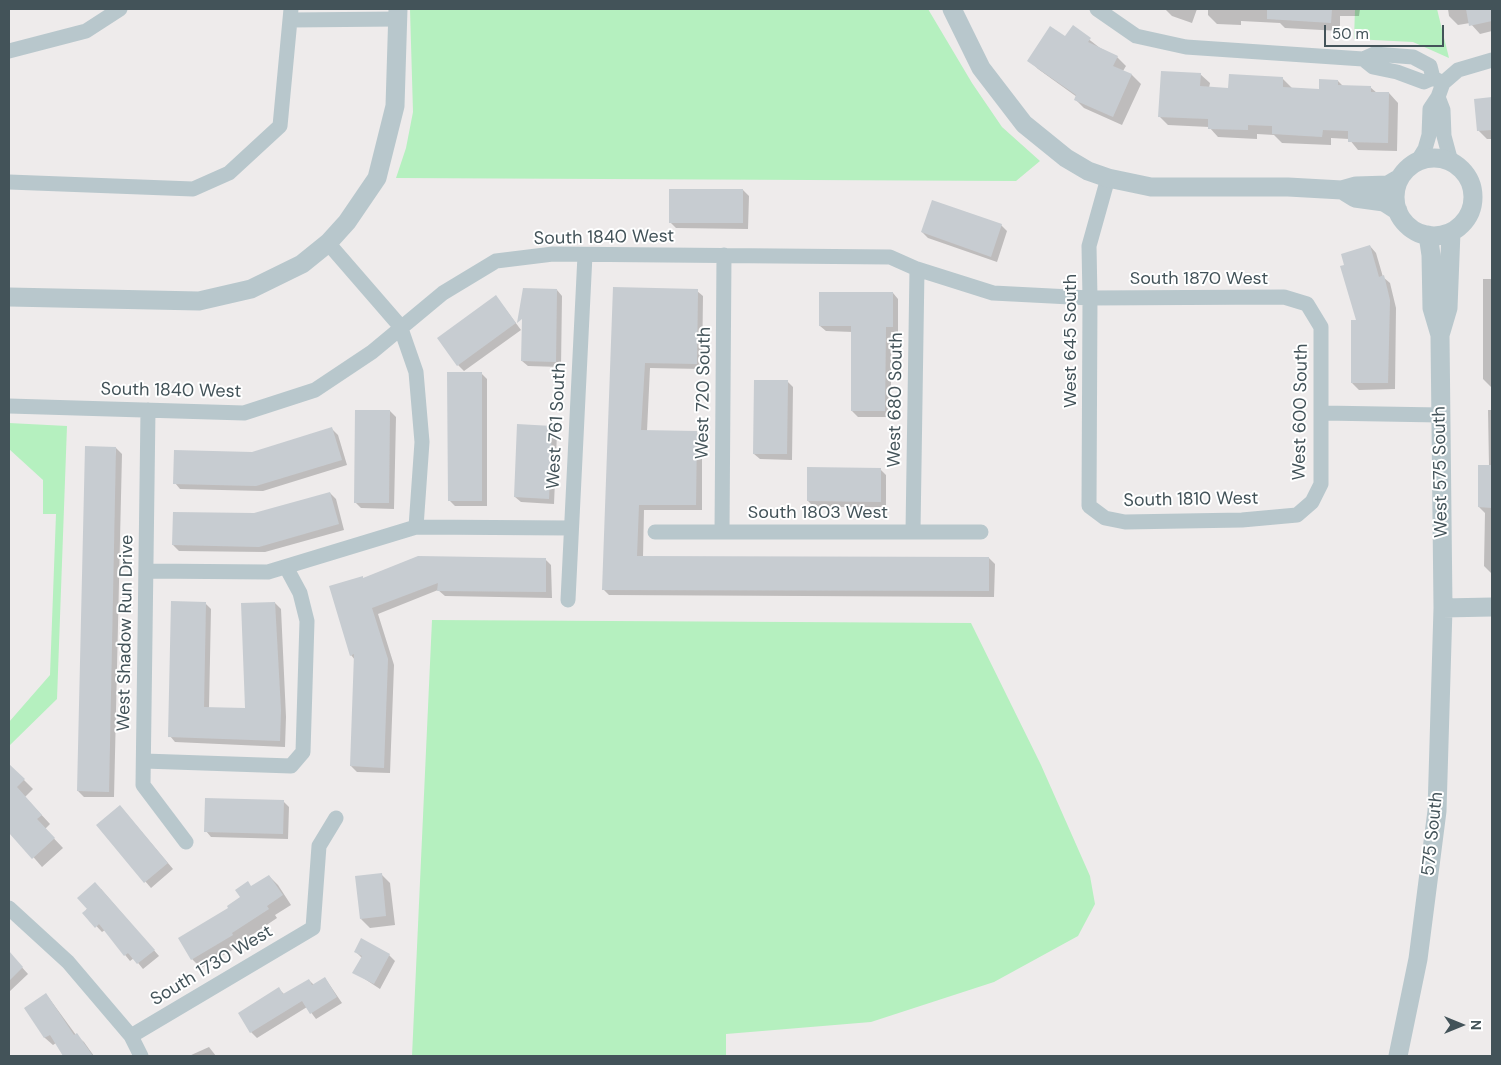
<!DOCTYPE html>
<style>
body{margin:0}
#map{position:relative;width:1501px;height:1065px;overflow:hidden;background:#eeebeb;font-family:"DM Sans",sans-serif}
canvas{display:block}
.frame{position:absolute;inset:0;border:10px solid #435359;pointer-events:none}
.north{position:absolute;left:1436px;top:1000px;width:50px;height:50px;-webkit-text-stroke:4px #fff;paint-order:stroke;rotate:90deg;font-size:14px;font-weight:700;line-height:20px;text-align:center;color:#435359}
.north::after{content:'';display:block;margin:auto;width:18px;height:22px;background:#435359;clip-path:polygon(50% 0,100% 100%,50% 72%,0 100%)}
.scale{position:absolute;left:1324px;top:25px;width:120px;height:22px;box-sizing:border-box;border:2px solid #435359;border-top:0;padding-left:6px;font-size:15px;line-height:18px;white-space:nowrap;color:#435359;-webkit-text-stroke:4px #fff;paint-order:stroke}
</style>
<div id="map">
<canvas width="1501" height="1065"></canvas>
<div class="frame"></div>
<div class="north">N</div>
<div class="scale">50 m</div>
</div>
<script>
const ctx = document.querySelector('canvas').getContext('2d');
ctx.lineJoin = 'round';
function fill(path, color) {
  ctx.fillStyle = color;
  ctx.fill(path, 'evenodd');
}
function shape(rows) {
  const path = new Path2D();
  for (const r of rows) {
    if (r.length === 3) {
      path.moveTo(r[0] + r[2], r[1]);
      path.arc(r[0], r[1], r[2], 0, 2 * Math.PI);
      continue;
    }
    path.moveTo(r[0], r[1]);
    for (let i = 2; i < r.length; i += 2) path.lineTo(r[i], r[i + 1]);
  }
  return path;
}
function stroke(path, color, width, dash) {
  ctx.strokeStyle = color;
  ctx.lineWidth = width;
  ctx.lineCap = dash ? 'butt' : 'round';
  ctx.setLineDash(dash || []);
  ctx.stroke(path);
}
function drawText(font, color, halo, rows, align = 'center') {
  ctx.font = font + ' "DM Sans",sans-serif';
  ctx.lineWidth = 4;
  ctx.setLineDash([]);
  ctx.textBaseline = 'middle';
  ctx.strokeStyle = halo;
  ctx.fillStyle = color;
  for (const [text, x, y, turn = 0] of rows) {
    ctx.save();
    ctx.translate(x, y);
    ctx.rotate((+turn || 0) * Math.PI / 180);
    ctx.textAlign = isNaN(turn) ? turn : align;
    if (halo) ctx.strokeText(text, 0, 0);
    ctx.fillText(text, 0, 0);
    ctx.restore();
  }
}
fill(shape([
 [410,9,928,9,972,83,1002,127,1040,161,1016,181,396,178,406,148,413,112],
 [1355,9,1437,9,1449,58,1413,42,1354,39],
 [9,423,67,426,57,699,9,746,9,722,50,675,56,514,43,514,43,480,9,449],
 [432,620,971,623,1041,765,1090,876,1095,904,1078,936,994,982,871,1022,726,1034,726,1056,412,1056]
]), '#b5f0bf');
fill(shape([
 [1165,9,1197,9,1192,23,1172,16],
 [1208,9,1360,9,1359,16,1340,16,1340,31,1285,28,1280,23,1241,21,1241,25,1217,24,1208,15],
 [1448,9,1492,9,1492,31,1480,34,1470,23,1458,25,1449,16],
 [1073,27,1100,48,1117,57,1126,66,1123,71,1132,75,1141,84,1122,125,1084,108,1075,99,1077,97,1038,69,1029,60,1065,38],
 [1200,74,1210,83,1209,88,1229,89,1283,79,1292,88,1320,90,1338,81,1343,86,1370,87,1377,93,1389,93,1398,103,1397,151,1358,150,1349,139,1331,138,1331,145,1282,143,1274,135,1257,134,1257,139,1218,137,1209,127,1168,125,1159,116],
 [1492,98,1492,139,1487,139,1478,130,1476,100],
 [743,190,749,196,748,229,676,228,670,222],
 [1001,225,1007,231,997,262,928,238,922,232],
 [1370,246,1376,253,1383,277,1390,283,1396,308,1395,389,1359,390,1352,383,1357,322],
 [1483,279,1492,279,1492,574,1484,566,1485,513,1479,507,1489,466,1488,410,1491,410,1491,387,1483,379],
 [614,288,697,291,703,296,702,369,650,368,647,431,696,432,702,438,702,510,644,510,643,557,989,558,995,564,994,597,609,595,603,589],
 [557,290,562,296,561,367,528,366,522,361],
 [893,293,898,299,898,332,891,332,891,417,858,417,852,411,853,332,826,331,820,326],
 [501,303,521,330,464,371,458,365],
 [481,373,487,379,487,506,455,506,449,500],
 [787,381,793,387,792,460,760,459,754,454],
 [390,411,396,417,394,509,361,508,355,502],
 [551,427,557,433,554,504,521,502,515,497],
 [332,429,338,435,347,465,263,491,180,489,175,483,252,453],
 [116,448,122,454,114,797,84,797,78,791],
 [880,469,886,475,886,507,814,507,808,501],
 [330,493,336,499,344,530,265,552,179,551,173,545,254,515],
 [545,559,551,565,552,598,445,596,438,590,378,614,394,665,390,773,357,772,351,766,355,660,351,655,364,579],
 [205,603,211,609,209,708,246,710,275,603,281,609,286,717,285,747,175,742,170,736],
 [13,769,33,789,25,797,50,824,45,829,63,848,42,867,9,829,9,774],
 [283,801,289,807,288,839,211,837,206,831],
 [125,812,173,869,151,888,97,825],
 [381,874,390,883,395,925,370,928,361,919],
 [269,876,278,885,291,905,275,915,277,918,240,943,241,945,201,968,192,959,230,908,252,887],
 [101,889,159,956,143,969,134,958,130,961,105,930,102,932,84,913],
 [355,951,389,955,395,961,380,989,354,972,362,958],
 [9,953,28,974,9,992],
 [325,978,342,1003,316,1019,307,1007,257,1038,251,1032,279,989,285,995,309,980,314,985],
 [46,994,76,1035,84,1042,94,1056,65,1056,56,1043,53,1045,45,1038,25,1008],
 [209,1047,216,1056,189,1056]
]), '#0003');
fill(shape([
 [1267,9,1332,9,1331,23,1267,19],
 [1466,9,1492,9,1492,21,1469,26],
 [1073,25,1091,38,1088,42,1118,56,1113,66,1132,74,1113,117,1074,100,1076,95,1027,61,1050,26,1065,36],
 [1161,71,1201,73,1200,86,1228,88,1229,74,1283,77,1283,87,1319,89,1319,79,1338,80,1338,85,1371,86,1371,92,1389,92,1388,143,1348,142,1348,131,1323,130,1322,137,1272,134,1272,126,1248,125,1248,130,1208,129,1208,119,1158,117],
 [1492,97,1492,130,1477,131,1474,99],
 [669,189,743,189,743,223,669,223],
 [932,200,1002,224,991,257,921,232],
 [1370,245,1379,277,1384,275,1390,300,1388,383,1351,383,1351,320,1356,320,1340,266,1344,265,1341,254],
 [613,287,698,289,697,364,645,363,641,430,697,431,696,505,639,505,637,556,989,557,989,591,602,590],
 [523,288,557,289,556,362,521,361,522,319,517,323],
 [819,292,893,292,893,327,886,327,885,411,851,411,851,326,819,326],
 [496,295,516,323,457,366,437,338],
 [447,372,482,372,482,501,448,501],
 [754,380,788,380,787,454,753,454],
 [355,410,390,410,389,503,354,503],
 [517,424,552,426,549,499,514,497],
 [332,427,342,460,256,486,173,484,174,450,252,452],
 [85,446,116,447,109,792,77,791],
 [1478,465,1492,465,1492,508,1478,507],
 [807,467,881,468,881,502,807,501],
 [330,492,339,524,259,547,172,545,173,512,254,513],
 [418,556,546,558,546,592,437,591,438,583,372,608,388,659,384,768,350,766,354,654,350,656,329,586,363,576,363,578],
 [171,601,206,602,204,707,245,708,241,603,275,602,281,710,280,741,168,737],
 [9,764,25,779,17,787,42,815,37,819,55,838,32,859,9,833],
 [205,798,284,800,283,834,204,832],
 [120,805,168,863,144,883,96,825],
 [382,873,386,916,360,919,355,876],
 [269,875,283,895,267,906,269,909,232,933,233,935,191,960,178,938,228,908,227,906,240,897,235,890,248,881,251,886],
 [95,882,155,950,137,964,128,953,124,956,99,924,95,928,82,913,87,909,77,898],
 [361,938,390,954,374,984,352,973,362,956,354,952],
 [9,951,23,967,9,981],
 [325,977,337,997,310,1014,302,1001,250,1033,238,1013,279,987,283,994,309,979,312,985],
 [46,993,74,1035,77,1033,93,1056,63,1056,50,1035,44,1038,24,1008]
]), '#c7ccd1');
stroke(shape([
 [1097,9,1136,36,1186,47,1363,59,1374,54,1413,57,1430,66,1433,78,1443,83],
 [291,20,398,19],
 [9,51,86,31,120,9],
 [1363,59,1373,67,1397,72,1424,82,1433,78],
 [1438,97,1443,110,1444,136,1451,162],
 [1417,162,1425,149,1429,135,1430,109,1438,97,1443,83,1458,70,1492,60],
 [9,182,193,189,229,173,280,126,291,9],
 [328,243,400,326,416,372,422,442,416,527],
 [9,406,244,413,315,390,372,352,443,293,496,261,553,254,890,257,917,269,993,293,1090,298,1284,297,1307,304,1321,327,1321,484,1312,502,1297,515,1242,520,1125,522,1105,518,1089,506,1090,298,1089,246,1108,178],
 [148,410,143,785,186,842],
 [1323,413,1440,415],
 [913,531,917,269],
 [655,532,981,532],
 [722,532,724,255],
 [146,571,268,572,416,527,570,528],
 [568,600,585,255],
 [144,761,291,766,303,752,307,621,300,593,286,567],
 [9,908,68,962,131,1036,141,1056],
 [131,1036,313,928,319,846,336,818]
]), '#b8c7cc', 15);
stroke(shape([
 [952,9,981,68,1024,124,1066,158,1088,171,1108,178,1151,187,1288,187,1342,190,1356,186,1388,185,1400,178],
 [1434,197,39],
 [1342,190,1355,198,1384,202,1398,211],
 [9,297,199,301,251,289,302,264,328,243,347,222,377,178,395,106,398,9],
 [1440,335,1448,308,1451,232],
 [1443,608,1492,607],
 [1398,1056,1418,959,1437,811,1443,608,1440,335,1432,308,1431,255,1428,235]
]), '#b8c7cc', 19);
drawText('18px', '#435359', '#fff', [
 ["South 1840 West",604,238,-1],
 ["South 1870 West",1199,279],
 ["West 645 South",1071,341,-90],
 ["South 1840 West",171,391,1],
 ["West 720 South",704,393,-89],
 ["West 680 South",896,400,-89],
 ["West 600 South",1301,412,-89],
 ["West 761 South",557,426,-87],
 ["West 575 South",1441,472,-91],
 ["South 1810 West",1191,500,-1],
 ["South 1803 West",818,513],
 ["West Shadow Run Drive",126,633,-89],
 ["575 South",1433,834,-84],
 ["South 1730 West",212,966,-31]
]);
</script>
